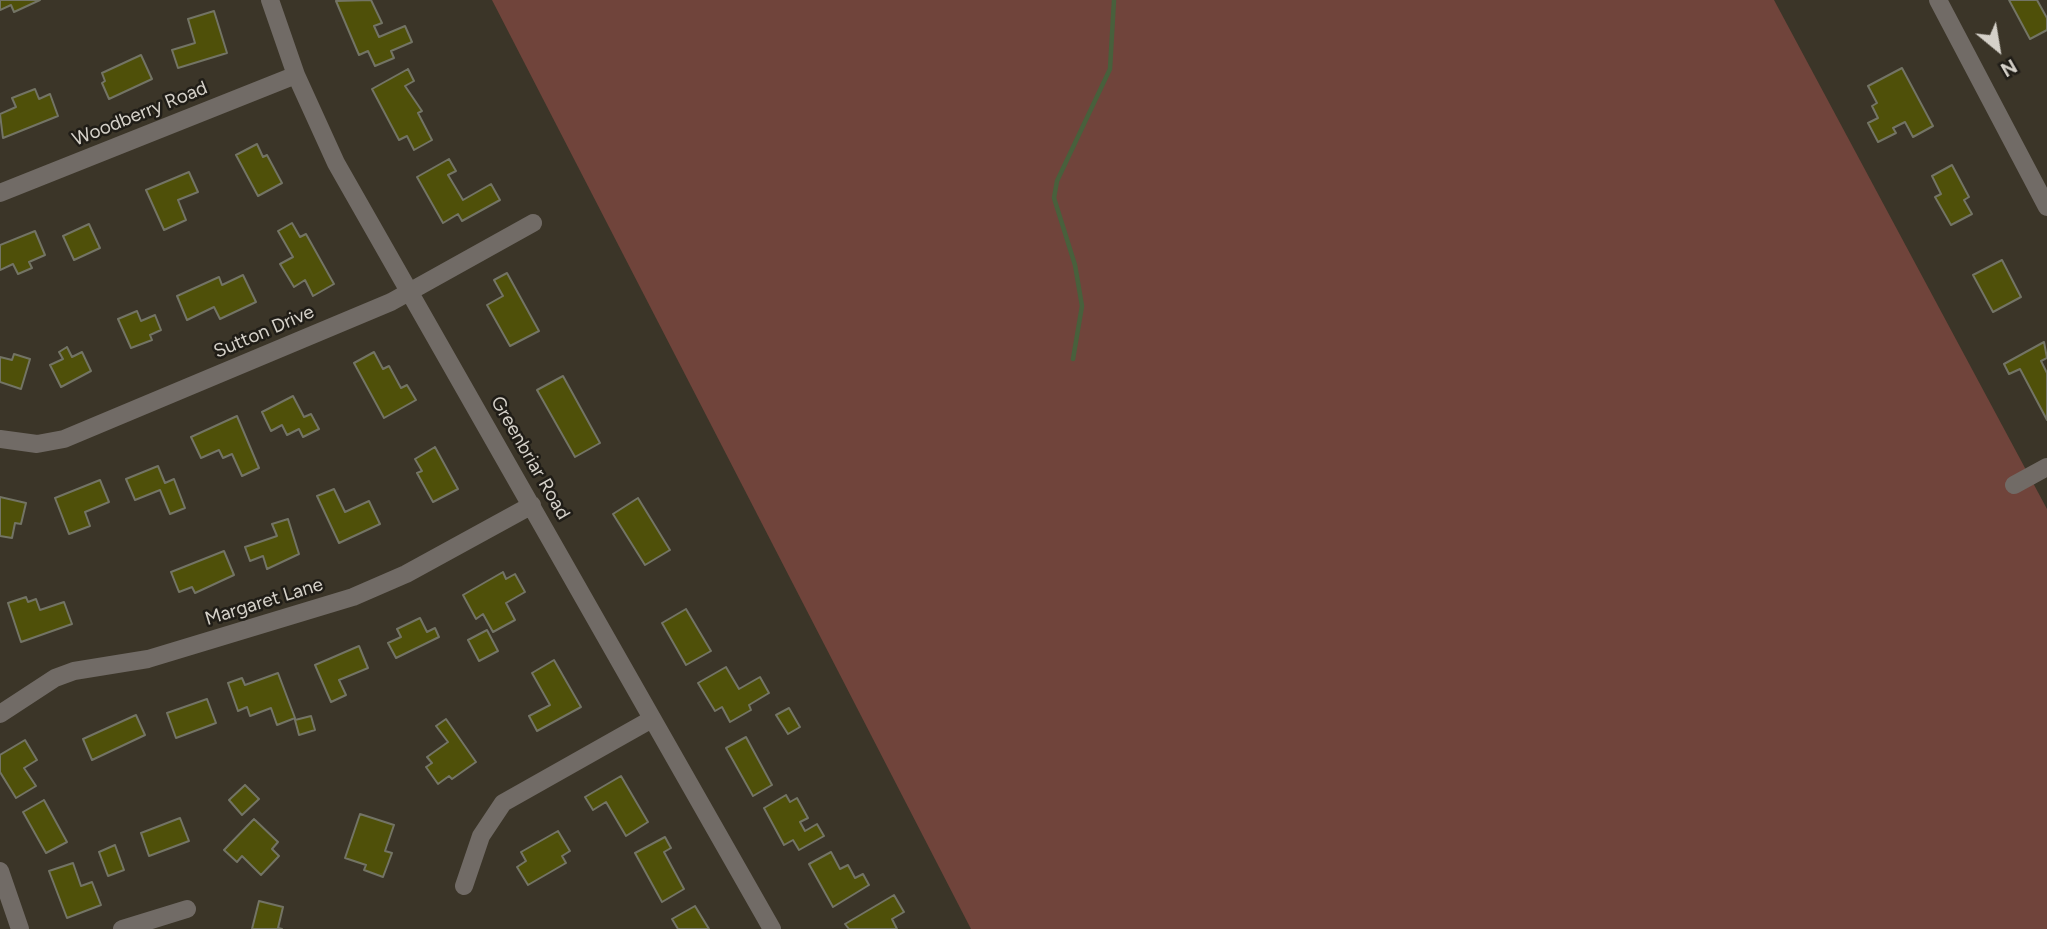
<!DOCTYPE html>
<style>
body{margin:0}
#map{position:relative;width:2047px;height:929px;overflow:hidden;background:#3b3528;font-family:Figtree,sans-serif}
canvas{display:block}
.north{position:absolute;left:1963px;top:14px;width:70px;height:70px;-webkit-text-stroke:5px #201d17;paint-order:stroke;rotate:150deg;font-size:19px;font-weight:700;line-height:28px;text-align:center;color:#d5d1c9}
.north::after{content:'';display:block;margin:auto;width:24px;height:32px;background:#d5d1c9;clip-path:polygon(50% 0,100% 100%,50% 72%,0 100%)}
</style>
<div id="map">
<canvas width="2047" height="929"></canvas>
<div class="north">N</div>
</div>
<script>
const ctx = document.querySelector('canvas').getContext('2d');
ctx.lineJoin = 'round';
function fill(path, color) {
  ctx.fillStyle = color;
  ctx.fill(path, 'evenodd');
}
function shape(rows) {
  const path = new Path2D();
  for (const r of rows) {
    path.moveTo(r[0], r[1]);
    for (let i = 2; i < r.length; i += 2) path.lineTo(r[i], r[i + 1]);
  }
  return path;
}
function stroke(path, color, width, dash) {
  ctx.strokeStyle = color;
  ctx.lineWidth = width;
  ctx.lineCap = dash ? 'butt' : 'round';
  ctx.setLineDash(dash || []);
  ctx.stroke(path);
}
function drawText(font, color, halo, rows, align = 'center') {
  ctx.font = font + ' Figtree,sans-serif';
  ctx.lineWidth = 5;
  ctx.setLineDash([]);
  ctx.textBaseline = 'middle';
  ctx.strokeStyle = halo;
  ctx.fillStyle = color;
  for (const [text, x, y, turn = 0] of rows) {
    ctx.save();
    ctx.translate(x, y);
    ctx.rotate((+turn || 0) * Math.PI / 180);
    ctx.textAlign = isNaN(turn) ? turn : align;
    if (halo) ctx.strokeText(text, 0, 0);
    ctx.fillText(text, 0, 0);
    ctx.restore();
  }
}
fill(shape([
 [492,0,1774,0,2047,509,2047,929,971,929]
]), '#70443b');
stroke(shape([
 [1073,359,1082,306,1075,265,1054,198,1057,181,1110,69,1114,0]
]), '#48603c', 4.5);
const building = shape([
 [0,0,40,0,14,12,11,5,0,10,0,0],
 [371,0,382,23,374,26,379,37,405,26,412,42,391,51,394,58,375,66,368,51,359,55,336,1,371,0],
 [2009,0,2037,0,2047,18,2047,30,2030,39,2009,0],
 [214,11,227,53,178,68,172,50,195,43,188,19,214,11],
 [141,55,152,79,109,99,102,83,105,81,102,73,141,55],
 [1902,68,1933,126,1913,137,1905,122,1893,128,1896,133,1878,142,1868,123,1878,118,1872,106,1877,103,1868,86,1902,68],
 [408,69,414,81,405,86,422,111,418,113,432,140,414,150,407,136,399,140,372,89,408,69],
 [35,89,39,99,50,94,58,116,3,138,0,114,16,107,12,98,35,89],
 [257,144,263,157,267,155,282,183,258,196,236,155,257,144],
 [449,159,456,171,448,175,463,200,491,184,500,200,462,221,458,214,443,223,417,177,449,159],
 [1952,165,1969,197,1964,200,1972,214,1951,225,1935,197,1941,194,1932,176,1952,165],
 [189,172,198,192,178,200,186,220,164,230,146,190,189,172],
 [292,223,300,237,306,234,334,284,313,296,305,280,294,287,280,264,293,257,278,231,292,223],
 [89,224,100,248,74,260,63,236,89,224],
 [35,231,45,255,29,262,32,268,18,274,13,264,0,270,0,245,35,231],
 [2002,260,2021,297,1993,312,1973,275,2002,260],
 [507,273,539,331,510,346,487,305,503,296,494,280,507,273],
 [243,275,256,302,220,319,214,307,187,320,177,296,219,277,222,285,243,275],
 [137,311,141,321,155,315,161,330,150,335,152,340,131,348,118,319,137,311],
 [2044,342,2047,358,2041,361,2047,373,2047,420,2020,369,2009,374,2004,364,2044,342],
 [67,347,72,357,82,352,91,371,61,387,50,365,63,359,59,352,67,347],
 [374,352,383,369,389,366,401,388,407,385,416,400,384,418,354,363,374,352],
 [14,354,30,359,21,389,0,382,0,357,12,360,14,354],
 [563,376,600,443,575,457,537,390,563,376],
 [293,396,304,417,311,414,319,429,303,437,299,429,287,435,282,425,271,431,262,412,293,396],
 [237,416,259,468,242,476,232,454,223,458,219,450,201,458,191,437,237,416],
 [435,447,458,489,433,502,417,473,422,471,415,459,435,447],
 [158,466,165,483,174,479,185,508,170,514,160,490,135,500,126,479,158,466],
 [100,480,109,502,85,512,90,526,69,534,55,498,100,480],
 [334,489,345,512,369,501,380,524,339,543,317,496,334,489],
 [0,497,26,503,21,524,15,523,12,538,0,536,0,497],
 [638,498,670,550,645,565,613,514,638,498],
 [288,519,299,554,267,569,263,556,250,561,245,547,277,536,272,524,288,519],
 [224,551,234,575,195,593,192,587,179,592,171,572,224,551],
 [503,572,506,579,515,574,525,592,506,603,515,620,493,632,483,614,476,619,463,595,503,572],
 [26,597,28,602,36,599,40,610,64,602,72,624,21,642,8,603,26,597],
 [686,609,711,651,686,665,662,623,686,609],
 [420,618,427,632,435,628,439,637,396,658,388,643,401,637,397,629,420,618],
 [487,630,498,651,479,661,468,640,487,630],
 [359,646,368,668,339,680,346,695,331,702,315,665,359,646],
 [554,660,581,707,537,731,529,716,550,705,532,673,554,660],
 [726,667,739,689,760,677,769,693,749,705,751,710,730,722,722,707,715,711,698,683,726,667],
 [278,673,295,718,277,725,271,708,250,716,247,707,238,711,228,683,242,678,245,685,278,673],
 [207,699,216,723,176,738,167,713,207,699],
 [789,708,800,727,788,734,776,715,789,708],
 [136,715,145,735,92,760,83,739,136,715],
 [311,716,315,730,299,735,295,720,311,716],
 [446,719,476,762,452,779,449,776,438,784,426,767,432,763,427,757,448,742,436,726,446,719],
 [746,737,772,785,753,796,726,748,746,737],
 [25,740,37,760,24,768,36,786,16,798,0,772,0,755,25,740],
 [621,776,648,822,626,836,606,802,593,810,585,797,621,776],
 [245,785,259,799,242,815,229,800,245,785],
 [786,795,790,802,797,798,808,818,800,822,805,831,817,824,824,836,799,850,793,840,784,845,764,808,786,795],
 [44,800,67,842,46,853,23,812,44,800],
 [360,814,394,825,385,851,392,853,383,877,364,870,366,865,345,858,360,814],
 [180,818,189,841,149,856,141,833,180,818],
 [254,819,278,842,272,849,279,856,261,875,242,856,237,862,224,850,254,819],
 [558,831,570,851,562,856,566,863,528,885,517,867,526,861,521,852,558,831],
 [665,837,671,848,664,852,684,889,662,902,635,853,665,837],
 [115,845,124,870,108,876,99,852,115,845],
 [831,852,840,869,848,865,855,878,863,874,869,885,833,907,809,864,831,852],
 [73,863,81,886,92,882,101,905,67,918,49,871,73,863],
 [894,895,904,912,892,919,897,929,849,929,845,924,894,895],
 [259,901,283,907,278,928,282,929,252,929,259,901],
 [695,906,709,929,678,929,672,919,695,906]
]);
fill(building, '#4f5009');
stroke(building, '#737465', 2);
stroke(shape([
 [270,0,296,75,336,163,772,929],
 [1938,0,2047,207],
 [0,193,296,75],
 [0,439,37,444,64,439,391,302,533,223],
 [2014,485,2047,467],
 [0,714,55,678,74,671,148,659,353,597,406,574,532,505],
 [0,871,20,929],
 [464,886,481,836,503,803,652,719],
 [122,929,187,909]
]), '#716b66', 18);
drawText('19px', '#d5d1c9', '#201d17', [
 ["Woodberry Road",140,114,-22],
 ["Sutton Drive",264,332,-23],
 ["Greenbriar Road",530,458,60],
 ["Margaret Lane",264,602,-17]
]);
</script>
